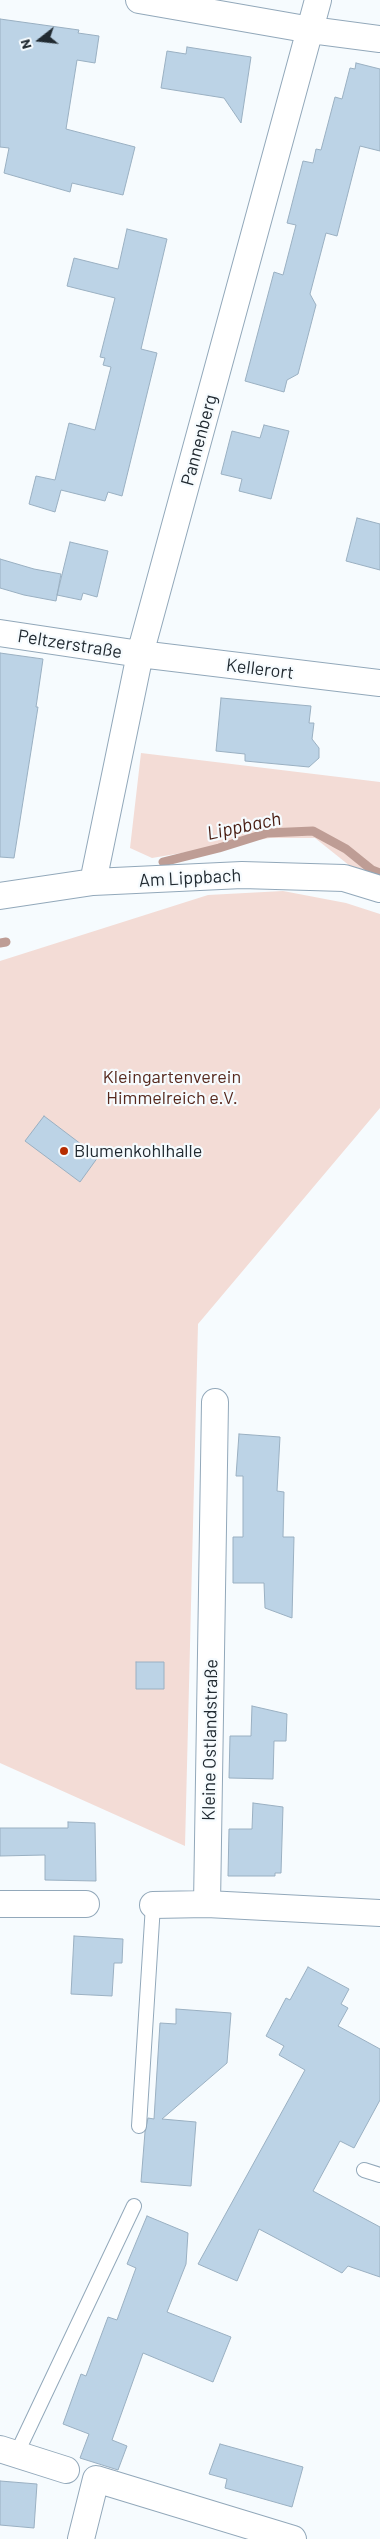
<!DOCTYPE html>
<meta charset="utf-8">
<style>
body{margin:0}
#map{position:relative;width:380px;height:2539px;overflow:hidden;background:#f6fbfe;font-family:Barlow,sans-serif}
canvas{display:block}
.north{position:absolute;left:15px;top:15px;width:50px;height:50px;-webkit-text-stroke:4px #f6fbfe;paint-order:stroke;rotate:254deg;font-size:14px;font-weight:700;line-height:20px;text-align:center;color:#212a31}
.north::after{content:'';display:block;margin:auto;width:18px;height:22px;background:#212a31;clip-path:polygon(50% 0,100% 100%,50% 72%,0 100%)}
</style>
<div id="map">
<canvas width="380" height="2539"></canvas>
<div class="north">N</div>
</div>
<script>
const ctx = document.querySelector('canvas').getContext('2d');
ctx.lineJoin = 'round';
function fill(path, color) {
  ctx.fillStyle = color;
  ctx.fill(path, 'evenodd');
}
function shape(rows) {
  const path = new Path2D();
  for (const r of rows) {
    path.moveTo(r[0], r[1]);
    for (let i = 2; i < r.length; i += 2) path.lineTo(r[i], r[i + 1]);
  }
  return path;
}
function stroke(path, color, width, dash) {
  ctx.strokeStyle = color;
  ctx.lineWidth = width;
  ctx.lineCap = dash ? 'butt' : 'round';
  ctx.setLineDash(dash || []);
  ctx.stroke(path);
}
function drawText(font, color, halo, rows, align = 'center') {
  ctx.font = font + ' Barlow,sans-serif';
  ctx.lineWidth = 4.5;
  ctx.setLineDash([]);
  ctx.textBaseline = 'middle';
  ctx.strokeStyle = halo;
  ctx.fillStyle = color;
  for (const [text, x, y, turn = 0] of rows) {
    ctx.save();
    ctx.translate(x, y);
    ctx.rotate((+turn || 0) * Math.PI / 180);
    ctx.textAlign = isNaN(turn) ? turn : align;
    if (halo) ctx.strokeText(text, 0, 0);
    ctx.fillText(text, 0, 0);
    ctx.restore();
  }
}
fill(shape([
 [141,753,380,782,380,875,350,866,315,838,270,838,152,858,130,848],
 [283,891,346,903,380,914,380,1108,198,1324,185,1846,0,1763,0,961,208,895]
]), '#f3dcd6');
stroke(shape([
 [163,862,219,848,267,833,313,831,346,849,372,870,380,873],
 [0,943,6,942]
]), '#be9d95', 9);
const building = shape([
 [0,19,79,30,78,33,99,36,95,63,77,60,66,129,135,147,123,195,72,183,70,192,4,173,9,148,0,147,0,19],
 [187,47,251,57,241,123,224,98,161,88,167,51,186,54,187,47],
 [356,63,380,69,380,151,360,146,337,236,326,233,310,294,316,305,298,374,287,380,284,392,245,381,274,272,283,275,296,225,287,223,303,161,313,163,316,149,321,150,335,97,342,99,350,68,355,69,356,63],
 [127,229,167,239,141,349,157,353,122,496,108,492,105,501,61,490,55,512,29,504,36,476,55,480,69,423,95,430,111,367,103,365,105,358,100,357,115,298,67,286,74,258,118,269,127,229],
 [264,425,289,431,271,499,239,491,242,479,221,474,232,431,260,438,264,425],
 [357,518,380,524,380,570,346,561,357,518],
 [70,542,108,551,97,597,83,593,81,600,57,595,70,542],
 [0,559,34,569,61,574,56,601,24,595,0,588,0,559],
 [0,653,43,659,36,707,38,707,14,858,0,857,0,653],
 [221,698,311,706,309,723,314,723,312,739,319,748,319,758,309,767,245,761,245,754,216,751,221,698],
 [44,1116,98,1157,80,1182,25,1141,44,1116],
 [239,1434,280,1437,277,1491,284,1492,283,1537,294,1537,292,1618,265,1608,264,1583,233,1583,233,1537,243,1537,243,1476,236,1476,239,1434],
 [136,1662,164,1662,164,1689,136,1689,136,1662],
 [252,1706,287,1714,286,1741,274,1741,273,1779,229,1778,230,1736,251,1736,252,1706],
 [253,1803,283,1807,281,1873,275,1873,275,1876,228,1876,229,1829,252,1829,253,1803],
 [68,1822,95,1823,96,1881,45,1880,45,1855,0,1856,0,1828,68,1828,68,1822],
 [74,1936,123,1939,122,1963,114,1963,112,1996,71,1994,74,1936],
 [308,1967,349,1989,341,2004,348,2008,338,2026,380,2049,380,2100,354,2148,340,2141,313,2191,380,2227,380,2277,348,2266,342,2273,259,2229,237,2281,198,2264,305,2070,279,2055,284,2046,266,2036,286,1998,290,2000,308,1967],
 [176,2009,231,2013,227,2063,162,2119,196,2122,191,2186,141,2182,145,2132,148,2118,154,2119,160,2023,176,2024,176,2009],
 [147,2216,188,2233,186,2264,167,2312,231,2337,213,2382,143,2353,112,2440,127,2446,118,2470,80,2458,89,2434,63,2424,81,2374,86,2376,108,2317,117,2320,136,2268,127,2264,147,2216],
 [220,2444,303,2467,292,2507,225,2488,227,2479,209,2474,220,2444],
 [0,2481,37,2484,34,2528,0,2525,0,2481]
]);
fill(building, '#bcd3e6');
stroke(building, '#9ab0c2', 1);
const lane = shape([
 [139,2126,153,1905],
 [364,2170,380,2175],
 [16,2455,134,2206]
]);
const street = shape([
 [139,0,311,30,380,39],
 [0,633,140,654,380,683],
 [93,882,140,654,318,0],
 [0,896,93,882,242,875,344,878,380,889],
 [215,1402,207,1904,380,1913],
 [0,1904,86,1904],
 [153,1905,207,1904],
 [0,2449,66,2470],
 [81,2539,96,2479,293,2539]
]);
stroke(lane, '#92a8ba', 16);
stroke(street, '#92a8ba', 28);
stroke(lane, '#fff', 14);
stroke(street, '#fff', 26);
for (const [x, y, r, color] of [
 [64,1151,5,"#b62c00"]
]) {
  const dot = new Path2D();
  dot.arc(x, y, r, 0, 2 * Math.PI);
  ctx.fillStyle = color;
  ctx.fill(dot);
  stroke(dot, '#f6fbfe', 2);
}
drawText('18px', '#212a31', '#f6fbfe', [
 ["Pannenberg",199,440,-75],
 ["Peltzerstraße",70,644,9],
 ["Kellerort",260,669,7],
 ["Am Lippbach",190,878,-3],
 ["Kleine Ostlandstraße",210,1740,-89]
]);
drawText('18px', '#56281d', '#f6fbfe', [
 ["Kleingartenverein",172,1077],
 ["Himmelreich e.V.",172,1098]
]);
drawText('18px', '#212a31', '#f6fbfe', [
 ["Blumenkohlhalle",74,1151]
], 'left');
drawText('italic 19px', '#471b10', '#f6fbfe', [
 ["Lippbach",244,826,-12]
]);
</script>
